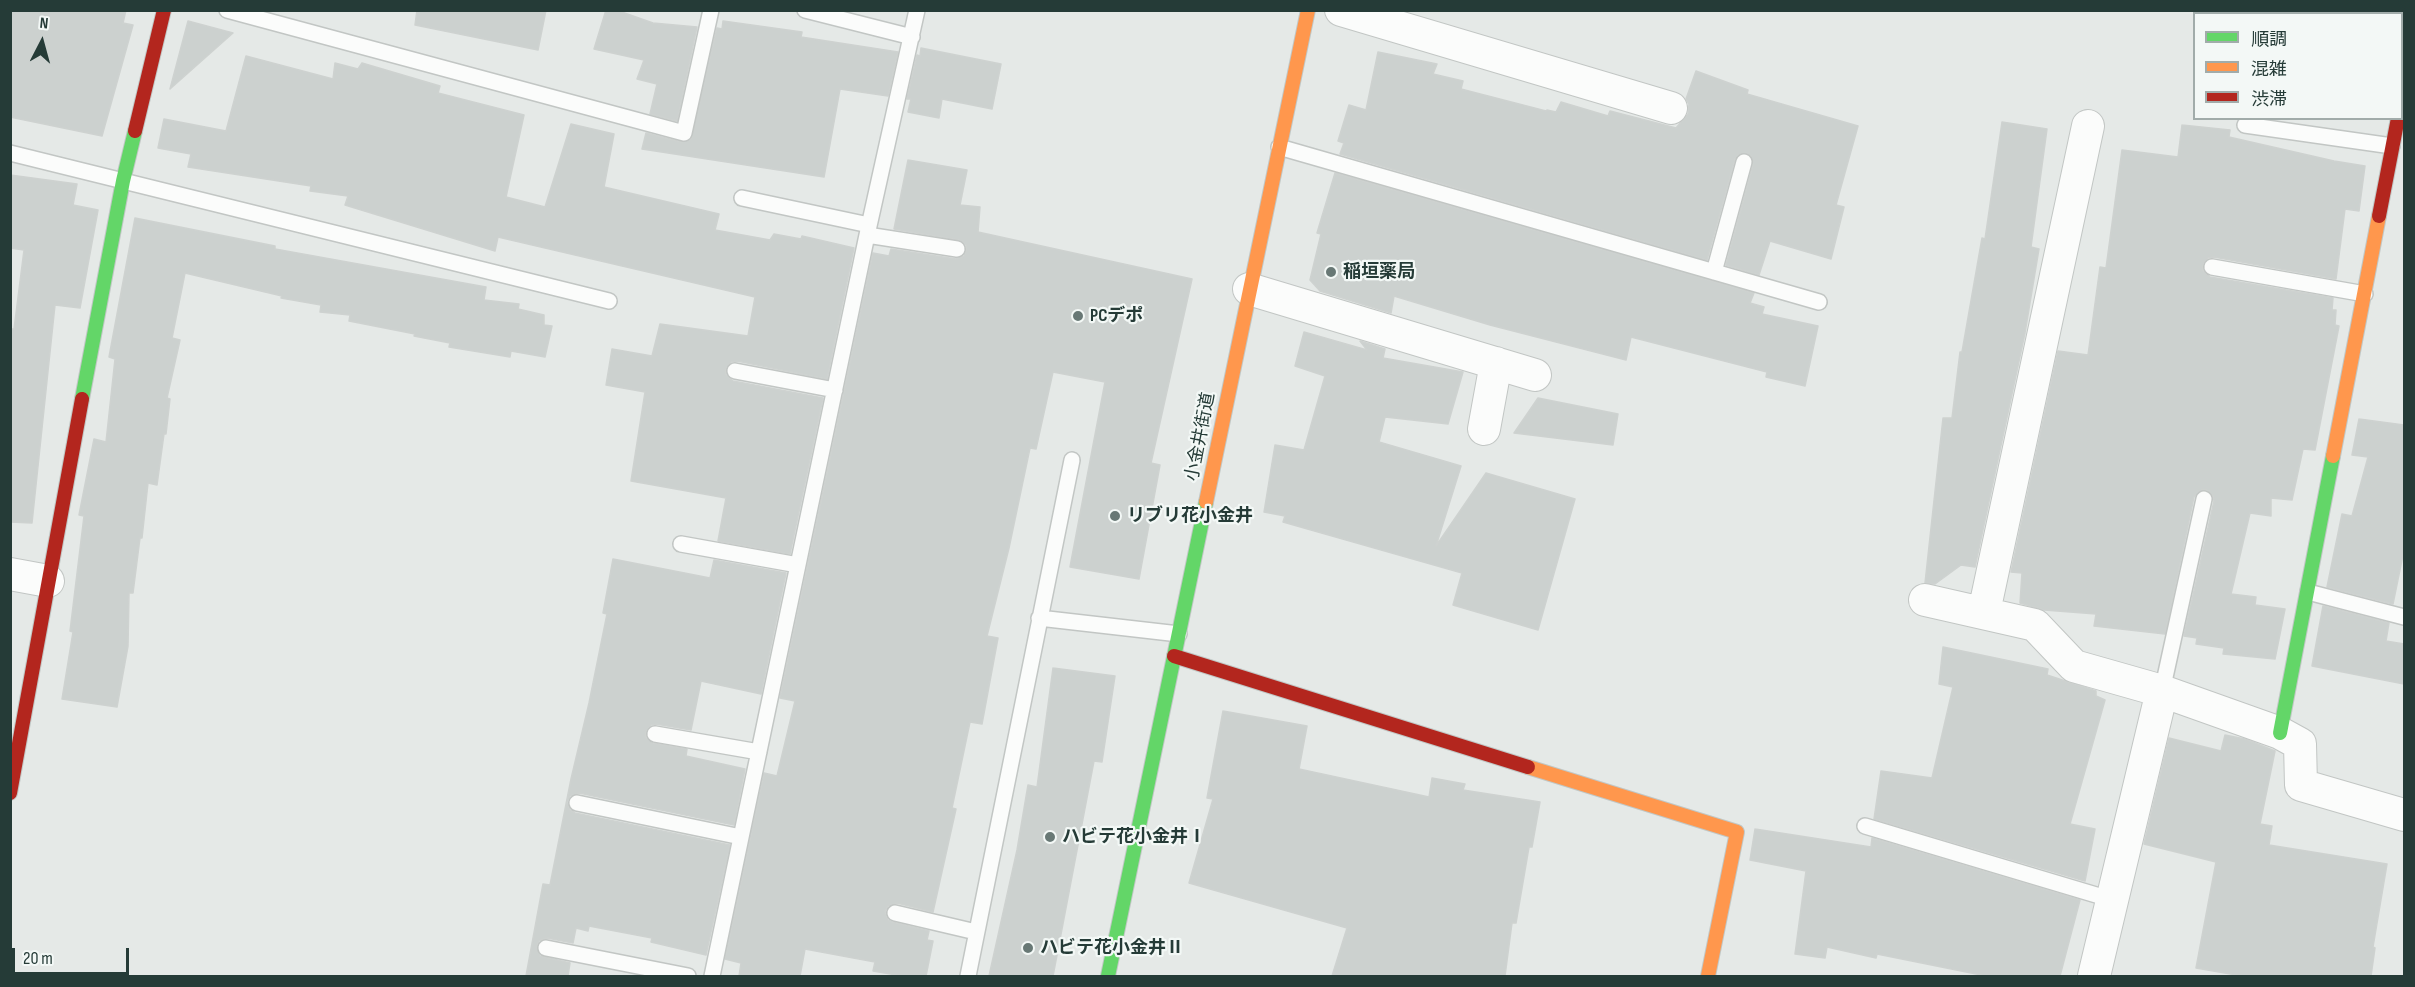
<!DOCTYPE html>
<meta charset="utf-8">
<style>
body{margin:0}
#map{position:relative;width:2415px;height:987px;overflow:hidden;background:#e5e9e7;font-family:"Sofia Sans Condensed","Noto Sans JP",sans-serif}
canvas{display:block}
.frame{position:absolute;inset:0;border:12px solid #253b37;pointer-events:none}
.legend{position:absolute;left:2193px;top:12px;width:210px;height:108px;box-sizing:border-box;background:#f3f8f6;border:2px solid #a1acaa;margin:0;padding:8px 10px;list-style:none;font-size:18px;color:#253b37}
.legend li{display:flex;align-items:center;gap:12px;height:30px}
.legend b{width:30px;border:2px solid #a1acaa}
.north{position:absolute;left:12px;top:12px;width:60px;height:60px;-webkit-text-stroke:4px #f3f8f6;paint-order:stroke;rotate:6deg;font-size:16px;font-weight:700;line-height:24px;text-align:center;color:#253b37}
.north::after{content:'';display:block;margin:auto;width:21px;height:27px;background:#253b37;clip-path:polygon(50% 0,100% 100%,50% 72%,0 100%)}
.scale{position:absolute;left:12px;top:948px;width:117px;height:27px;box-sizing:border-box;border:3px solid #253b37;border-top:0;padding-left:8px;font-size:18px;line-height:21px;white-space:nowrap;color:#253b37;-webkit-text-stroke:4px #f3f8f6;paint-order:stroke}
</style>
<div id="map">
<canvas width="2415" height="987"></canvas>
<div class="frame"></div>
<ul class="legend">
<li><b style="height:8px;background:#63d668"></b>順調</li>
<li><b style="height:8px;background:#ff974d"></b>混雑</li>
<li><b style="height:8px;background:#b3261e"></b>渋滞</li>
</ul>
<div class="north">N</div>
<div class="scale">20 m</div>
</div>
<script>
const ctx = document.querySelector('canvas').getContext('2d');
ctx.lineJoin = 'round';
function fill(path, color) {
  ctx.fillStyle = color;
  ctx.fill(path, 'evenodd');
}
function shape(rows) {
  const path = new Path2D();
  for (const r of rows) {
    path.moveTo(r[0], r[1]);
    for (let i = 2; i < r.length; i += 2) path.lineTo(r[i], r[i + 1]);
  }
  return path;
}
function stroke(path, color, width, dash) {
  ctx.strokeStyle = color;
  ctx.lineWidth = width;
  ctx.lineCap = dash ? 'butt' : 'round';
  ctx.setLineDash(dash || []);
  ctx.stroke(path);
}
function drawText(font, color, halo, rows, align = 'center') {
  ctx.font = font + ' "Sofia Sans Condensed","Noto Sans JP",sans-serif';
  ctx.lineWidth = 4.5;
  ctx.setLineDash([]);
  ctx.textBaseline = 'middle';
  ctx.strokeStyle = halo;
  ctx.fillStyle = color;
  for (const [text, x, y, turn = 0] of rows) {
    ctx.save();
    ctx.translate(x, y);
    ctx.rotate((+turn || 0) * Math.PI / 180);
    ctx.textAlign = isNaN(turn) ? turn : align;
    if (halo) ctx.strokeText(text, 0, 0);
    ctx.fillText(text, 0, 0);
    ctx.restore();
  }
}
const building = shape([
 [10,10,126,10,123,23,133,25,102,136,10,117,10,10],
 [417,10,546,10,538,50,415,25,417,10],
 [606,10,616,10,653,23,697,27,677,121,650,114,657,84,637,79,644,60,594,49,606,10],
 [188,21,233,33,170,89,188,21],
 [723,21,802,32,801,37,898,52,888,96,840,89,824,177,642,149,646,133,681,142,691,139,717,28,722,29,723,21],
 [921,48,1001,64,992,109,942,99,939,118,908,112,911,99,907,99,917,55,920,56,921,48],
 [1378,52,1437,64,1433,74,1463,81,1461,89,1546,111,1547,110,1556,112,1561,102,1608,116,1610,111,1676,128,1688,114,1689,104,1686,99,1696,71,1748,90,1747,94,1858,126,1836,205,1844,207,1831,259,1770,241,1759,275,1726,265,1753,165,1751,156,1746,153,1738,155,1735,159,1707,260,1340,154,1344,143,1338,141,1349,105,1366,110,1378,52],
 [246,56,333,79,335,63,358,69,362,63,440,86,438,93,524,115,506,197,545,207,571,124,614,134,604,187,719,214,715,230,770,240,774,234,801,239,802,236,854,248,827,379,737,361,731,362,726,369,726,375,733,381,823,398,790,554,718,541,726,498,631,481,645,392,606,385,612,349,652,356,660,324,748,336,755,297,498,237,495,251,345,205,348,196,310,191,311,186,188,167,191,154,158,148,164,119,226,131,246,56],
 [2002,122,2047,129,2031,247,2039,249,2025,333,1975,567,1961,565,1935,584,1925,583,1943,418,1952,418,1960,352,1962,352,1982,238,1985,239,2002,122],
 [2182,125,2230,130,2229,137,2334,161,2365,166,2359,211,2345,209,2336,279,2214,257,2208,258,2203,265,2203,271,2210,277,2333,298,2332,310,2336,310,2335,325,2339,326,2315,450,2303,449,2292,500,2271,498,2271,516,2250,513,2231,594,2256,597,2255,605,2285,609,2275,659,2223,654,2224,648,2196,644,2197,638,2184,636,2214,501,2213,496,2207,490,2201,490,2194,497,2165,634,2094,626,2096,614,2044,610,2020,603,2022,573,2011,572,2058,351,2088,355,2100,267,2106,268,2122,150,2178,157,2182,125],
 [908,160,967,170,960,205,980,207,978,232,1192,279,1151,463,1160,465,1139,579,1070,567,1105,382,1053,372,1036,449,1030,448,1009,548,987,636,998,638,982,724,970,722,952,808,956,809,933,912,897,903,888,906,885,911,888,920,892,922,929,931,927,940,933,941,926,976,902,976,873,971,875,962,805,949,800,976,739,976,741,963,725,959,764,773,777,776,795,701,780,698,873,253,889,256,891,249,956,259,964,256,966,251,966,245,959,240,894,229,908,160],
 [1335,173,1754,293,1750,303,1764,307,1762,314,1818,326,1805,386,1766,377,1767,372,1631,337,1626,360,1490,325,1394,296,1391,313,1320,291,1310,280,1321,234,1317,233,1335,173],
 [10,175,77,184,73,205,98,210,80,308,55,305,32,523,10,522,10,329,14,329,24,250,10,248,10,175],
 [135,218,275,246,275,249,486,287,484,300,519,304,518,309,544,315,544,325,552,326,545,357,511,351,510,357,449,347,450,343,414,336,415,334,349,321,350,315,320,312,321,305,281,298,282,296,185,273,172,338,180,340,167,398,170,399,166,434,164,434,157,485,148,483,142,538,140,538,133,593,129,593,128,646,117,707,62,699,73,632,70,631,84,516,79,515,94,439,106,442,115,359,109,357,135,218],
 [1304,332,1367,350,1360,341,1385,349,1383,358,1463,372,1448,424,1385,417,1379,442,1461,466,1436,546,1486,473,1575,499,1538,630,1453,605,1462,573,1283,522,1285,516,1264,512,1275,445,1304,450,1325,376,1295,366,1304,332],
 [1538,398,1618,414,1613,445,1514,433,1538,398],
 [2359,419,2404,425,2404,550,2393,604,2327,587,2342,514,2352,516,2368,457,2352,455,2359,419],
 [613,559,710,578,714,560,786,573,761,694,701,681,691,730,656,724,651,725,646,732,646,738,653,743,687,749,686,756,745,769,734,825,579,793,570,796,567,802,570,810,575,813,730,845,706,955,651,942,652,938,589,926,588,931,576,928,573,943,547,938,539,941,537,946,540,956,570,963,568,976,526,976,543,884,550,885,571,779,589,703,607,614,603,613,613,559],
 [2323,606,2389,623,2386,641,2404,644,2404,684,2312,666,2323,606],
 [1943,647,2048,669,2047,675,2096,691,2096,696,2105,700,2070,824,2095,829,2085,881,1874,819,1881,771,1932,778,1953,687,1939,684,1943,647],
 [1053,668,1115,676,1102,762,1094,761,1053,976,989,976,1017,850,1028,785,1037,787,1053,668],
 [1223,711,1307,726,1299,769,1429,797,1432,778,1465,784,1463,790,1540,802,1532,847,1529,847,1516,923,1512,923,1505,976,1332,976,1347,928,1189,883,1213,799,1207,798,1223,711],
 [2225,735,2245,739,2275,751,2260,824,2272,826,2269,845,2387,864,2373,947,2375,948,2371,976,2242,976,2196,968,2216,862,2144,844,2169,738,2221,751,2225,735],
 [1755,829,1871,847,1872,838,2080,900,2060,976,1986,976,1877,954,1876,958,1827,947,1825,958,1795,954,1806,871,1750,860,1755,829]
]);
fill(building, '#ccd1cf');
stroke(building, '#ced2d0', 1.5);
const lane = shape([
 [227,10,684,133,711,10],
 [805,10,912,37],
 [2245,125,2392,146],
 [1279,147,1819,302],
 [10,153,609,301],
 [742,198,869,225],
 [867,235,957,249],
 [2212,267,2365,294],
 [1714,272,1744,162],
 [735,371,835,390],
 [681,544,798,565],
 [2308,592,2404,617],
 [1039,618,1179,634],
 [2162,691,2204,499],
 [655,734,759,752],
 [577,803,741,837],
 [1865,826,2113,900],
 [895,913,976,932],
 [546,948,688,976],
 [712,976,867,235,917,10],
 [968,976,1072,460]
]);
const street = shape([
 [1341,10,1671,108],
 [2402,99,2404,83],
 [1249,289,1535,375],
 [1484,429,1496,363],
 [10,574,48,581],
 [1925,600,2035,625,2074,666,2162,691,2280,733,2300,744,2301,785,2404,815],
 [1984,612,2088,126],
 [2094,976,2162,691]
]);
const fast = shape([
 [82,399,123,181,135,131],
 [2280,733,2333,456],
 [1108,976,1206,502]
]);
const slow = shape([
 [2333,456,2379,216],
 [1206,502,1308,10],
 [1528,767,1737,832,1708,976]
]);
const jam = shape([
 [135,131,164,10],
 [2379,216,2398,118],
 [1174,656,1528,767],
 [10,793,82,399]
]);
stroke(lane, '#c2c6c4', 18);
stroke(street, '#c2c6c4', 34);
stroke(fast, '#c1c7c5', 16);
stroke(slow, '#c1c7c5', 16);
stroke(jam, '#c1c7c5', 16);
stroke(lane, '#fbfcfb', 15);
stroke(street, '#fbfcfb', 32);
stroke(fast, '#63d668', 14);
stroke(slow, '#ff974d', 14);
stroke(jam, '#b3261e', 14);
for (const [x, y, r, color] of [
 [1331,272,6,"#687875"],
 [1078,316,6,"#687875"],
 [1115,516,6,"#687875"],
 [1050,837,6,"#687875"],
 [1028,948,6,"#687875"]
]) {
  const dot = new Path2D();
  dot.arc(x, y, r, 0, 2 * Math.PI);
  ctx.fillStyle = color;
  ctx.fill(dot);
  stroke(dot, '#f3f8f6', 2);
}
drawText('bold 18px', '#253b37', '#f3f8f6', [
 ["稲垣薬局",1343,272],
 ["PCデポ",1090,316],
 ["リブリ花小金井",1127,516],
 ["ハビテ花小金井Ⅰ",1062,837],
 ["ハビテ花小金井Ⅱ",1040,948]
], 'left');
drawText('18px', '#253b37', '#f3f8f6', [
 ["小金井街道",1201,437,-79]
]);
</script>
